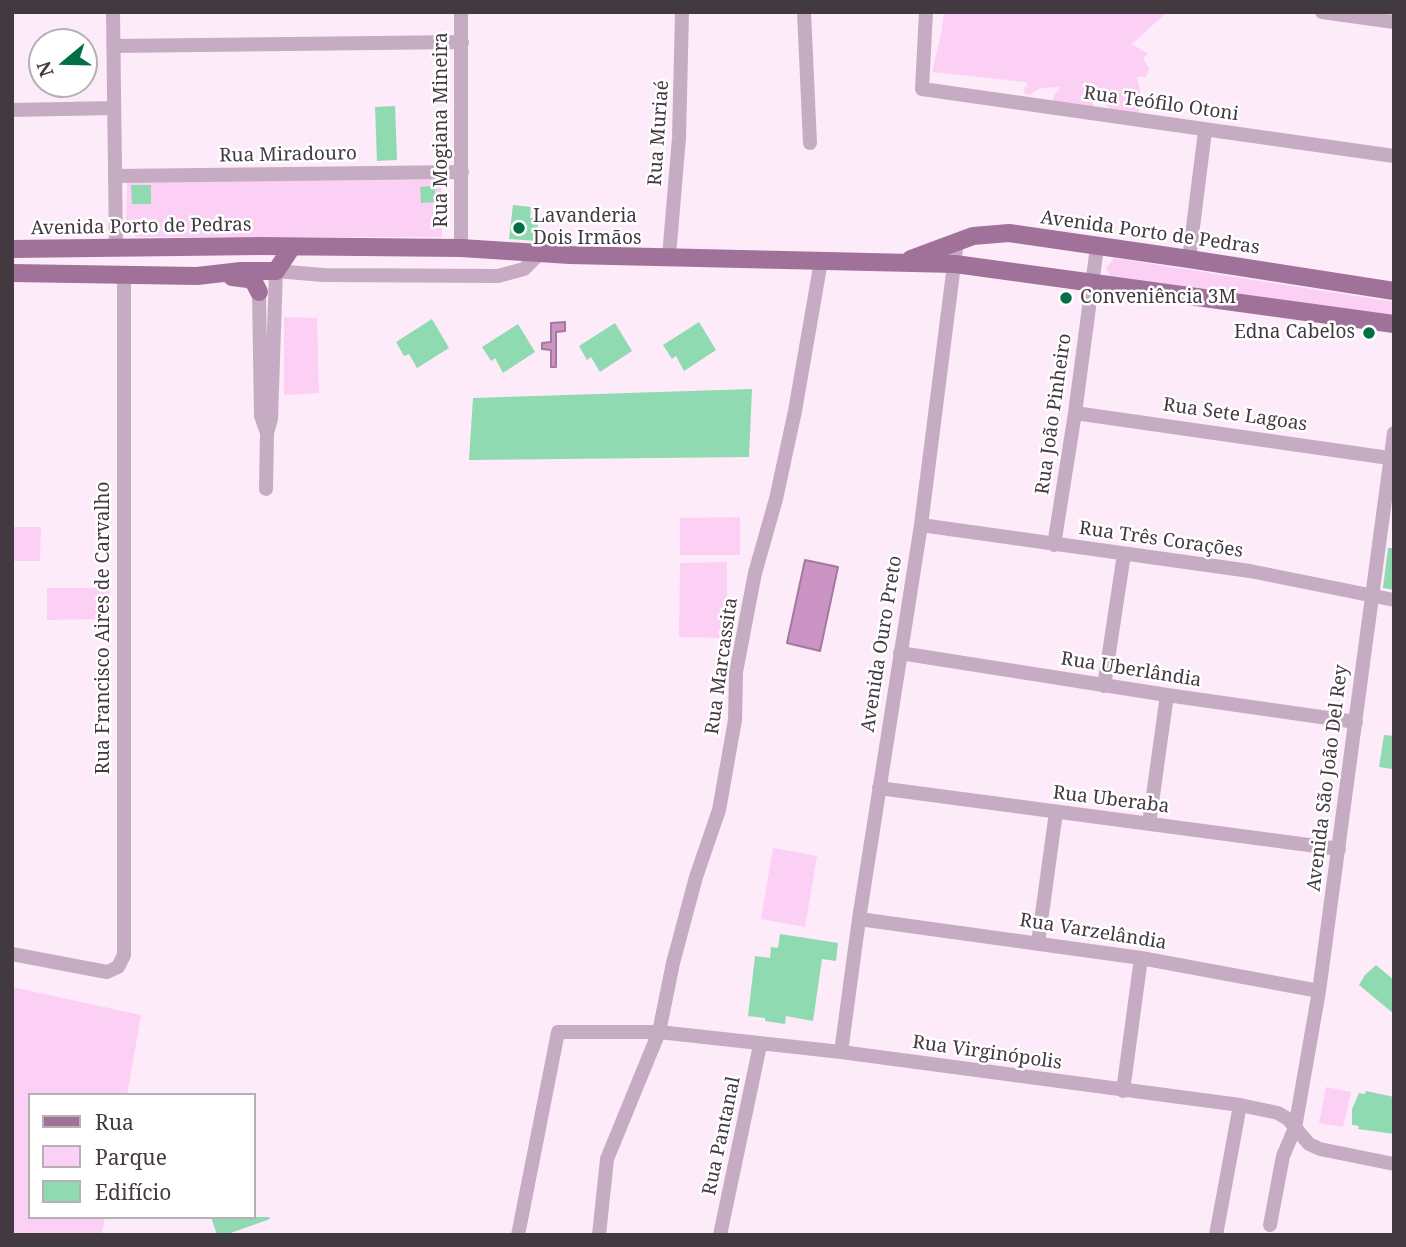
<!DOCTYPE html>
<meta charset="utf-8">
<style>
body{margin:0}
#map{position:relative;width:1406px;height:1247px;overflow:hidden;background:#fdebfa;font-family:"Noto Serif",serif}
canvas{display:block}
.frame{position:absolute;inset:0;border:14px solid #433a41;pointer-events:none}
.legend{position:absolute;left:28px;top:1093px;width:228px;height:126px;box-sizing:border-box;background:#fff;border:2px solid #b4b0b3;margin:0;padding:9px 12px;list-style:none;font-size:21px;color:#433a41}
.legend li{display:flex;align-items:center;gap:14px;height:35px}
.legend b{width:35px;border:2px solid #b4b0b3}
.north{position:absolute;left:28px;top:28px;width:70px;height:70px;box-sizing:border-box;background:#fff;border:2px solid #b4b0b3;border-radius:50%;rotate:251deg;font-size:19px;font-weight:700;line-height:28px;text-align:center;color:#433a41}
.north::after{content:'';display:block;margin:auto;width:24px;height:32px;background:#046f46;clip-path:polygon(50% 0,100% 100%,50% 72%,0 100%)}
</style>
<div id="map">
<canvas width="1406" height="1247"></canvas>
<div class="frame"></div>
<ul class="legend">
<li><b style="height:9px;background:#a0729a"></b>Rua</li>
<li><b style="height:19px;background:#fcd0f5"></b>Parque</li>
<li><b style="height:19px;background:#90dab1"></b>Edifício</li>
</ul>
<div class="north">N</div>
</div>
<script>
const ctx = document.querySelector('canvas').getContext('2d');
ctx.lineJoin = 'round';
function fill(path, color) {
  ctx.fillStyle = color;
  ctx.fill(path, 'evenodd');
}
function shape(rows) {
  const path = new Path2D();
  for (const r of rows) {
    path.moveTo(r[0], r[1]);
    for (let i = 2; i < r.length; i += 2) path.lineTo(r[i], r[i + 1]);
  }
  return path;
}
function stroke(path, color, width, dash) {
  ctx.strokeStyle = color;
  ctx.lineWidth = width;
  ctx.lineCap = dash ? 'butt' : 'round';
  ctx.setLineDash(dash || []);
  ctx.stroke(path);
}
function drawText(font, color, halo, rows, align = 'center') {
  ctx.font = font + ' "Noto Serif",serif';
  ctx.lineWidth = 5;
  ctx.setLineDash([]);
  ctx.textBaseline = 'middle';
  ctx.strokeStyle = halo;
  ctx.fillStyle = color;
  for (const [text, x, y, turn = 0] of rows) {
    ctx.save();
    ctx.translate(x, y);
    ctx.rotate((+turn || 0) * Math.PI / 180);
    ctx.textAlign = isNaN(turn) ? turn : align;
    if (halo) ctx.strokeText(text, 0, 0);
    ctx.fillText(text, 0, 0);
    ctx.restore();
  }
}
fill(shape([
 [944,12,1167,12,1132,44,1148,54,1143,58,1149,69,1146,77,1137,77,1142,100,1138,113,1112,110,1099,99,1093,100,1093,107,1052,103,1055,94,1059,90,1059,87,1040,88,1030,95,1024,93,1025,86,1029,88,1026,82,932,72,941,34],
 [441,180,442,237,136,237,126,219,127,181],
 [1114,258,1394,302,1394,316,1389,320,1110,276,1106,268],
 [284,317,317,318,319,393,284,395],
 [740,517,740,555,680,555,680,518],
 [12,527,41,527,40,561,12,561],
 [727,562,727,638,679,637,680,563],
 [47,588,110,588,109,619,47,620],
 [773,848,817,856,805,927,761,919],
 [12,987,141,1015,127,1095,30,1095,30,1217,105,1217,102,1235,12,1235],
 [1326,1087,1351,1092,1343,1127,1319,1123]
]), '#fcd0f5');
const water = shape([
 [565,322,565,331,556,332,556,367,551,367,551,350,542,349,542,343,551,342,551,323,565,322],
 [805,560,838,567,820,651,787,643,805,560]
]);
fill(water, '#cc94c5');
stroke(water, '#a3799d', 2);
fill(shape([
 [395,106,397,160,377,161,375,107],
 [131,185,151,185,151,204,132,204],
 [435,186,436,202,421,203,420,187],
 [513,205,531,207,530,218,538,218,537,241,509,239],
 [432,319,449,348,417,368,409,354,404,356,396,342],
 [699,322,716,350,684,371,676,356,672,359,663,345],
 [615,323,632,351,600,372,591,357,587,360,579,346],
 [518,324,535,352,503,373,495,358,491,361,482,347],
 [752,389,749,457,469,460,473,398],
 [1388,548,1394,548,1394,590,1383,588],
 [1384,735,1394,736,1392,769,1379,767],
 [780,934,838,943,836,961,822,959,813,1021,786,1016,785,1024,765,1021,765,1018,748,1016,755,956,770,958,771,947,778,948],
 [1376,965,1394,980,1394,1014,1359,985,1365,975],
 [1366,1091,1394,1097,1394,1134,1358,1129,1359,1126,1352,1125,1352,1109,1359,1093,1365,1094],
 [211,1217,269,1217,270,1219,225,1235,217,1235]
]), '#90dab1');
stroke(shape([
 [113,12,116,248],
 [804,12,810,143],
 [926,12,922,89,1394,156],
 [1322,12,1394,22],
 [113,46,462,42],
 [12,110,114,108],
 [115,176,462,172],
 [461,248,461,12],
 [669,256,679,138,682,12],
 [1189,259,1205,131],
 [259,292,261,416,267,433],
 [1075,413,1389,458],
 [266,489,267,433,271,419,276,271,323,275,498,276,524,269,540,253],
 [921,525,1250,571,1394,600],
 [1054,545,1075,413,1097,247],
 [900,653,1167,695,1356,722],
 [1104,686,1124,554],
 [879,788,1339,849],
 [1149,824,1167,695],
 [859,919,1141,958,1319,991],
 [1038,943,1056,812],
 [12,954,107,972,118,967,124,955,124,275],
 [841,1052,859,919,921,525,957,241],
 [1123,1091,1141,958],
 [1270,1225,1283,1156,1295,1128,1319,991,1394,433],
 [518,1235,558,1032,659,1032,841,1052,1240,1105,1278,1113,1288,1119,1309,1144,1320,1149,1394,1164],
 [599,1235,607,1159,659,1032,673,963,696,877,719,810,735,720,736,672,755,573,776,499,795,411,821,261],
 [720,1235,760,1045],
 [1216,1235,1240,1105]
]), '#c6acc2', 14);
stroke(shape([
 [12,249,261,246,461,248,570,255,955,264,1394,324],
 [911,259,973,236,1009,233,1189,259,1394,291],
 [12,273,197,276,241,271,276,271,292,247],
 [232,277,248,279,254,282,259,292]
]), '#a0729a', 18);
for (const [x, y, r, color] of [
 [519,228,7,"#046f46"],
 [1066,298,7,"#046f46"],
 [1369,333,7,"#046f46"]
]) {
  const dot = new Path2D();
  dot.arc(x, y, r, 0, 2 * Math.PI);
  ctx.fillStyle = color;
  ctx.fill(dot);
  stroke(dot, '#fff', 2.5);
}
drawText('19px', '#433a41', '#fff', [
 ["Rua Teófilo Otoni",1161,104,8],
 ["Rua Mogiana Mineira",442,130,-90],
 ["Rua Muriaé",659,133,-86],
 ["Rua Miradouro",288,155,-1],
 ["Avenida Porto de Pedras",141,227,-1],
 ["Avenida Porto de Pedras",1150,233,8],
 ["Rua João Pinheiro",1054,414,-82],
 ["Rua Sete Lagoas",1235,415,8],
 ["Rua Três Corações",1161,540,8],
 ["Rua Francisco Aires de Carvalho",104,628,-90],
 ["Avenida Ouro Preto",882,644,-81],
 ["Rua Marcassita",722,666,-82],
 ["Rua Uberlândia",1131,670,9],
 ["Avenida São João Del Rey",1328,778,-83],
 ["Rua Uberaba",1111,800,7],
 ["Rua Varzelândia",1093,932,9],
 ["Rua Virginópolis",987,1053,8],
 ["Rua Pantanal",722,1136,-78]
]);
drawText('19px', '#433a41', '#fff', [
 ["Lavanderia",533,217],
 ["Dois Irmãos",533,239],
 ["Conveniência 3M",1080,298],
 ["Edna Cabelos",1355,333,"right"]
], 'left');
</script>
